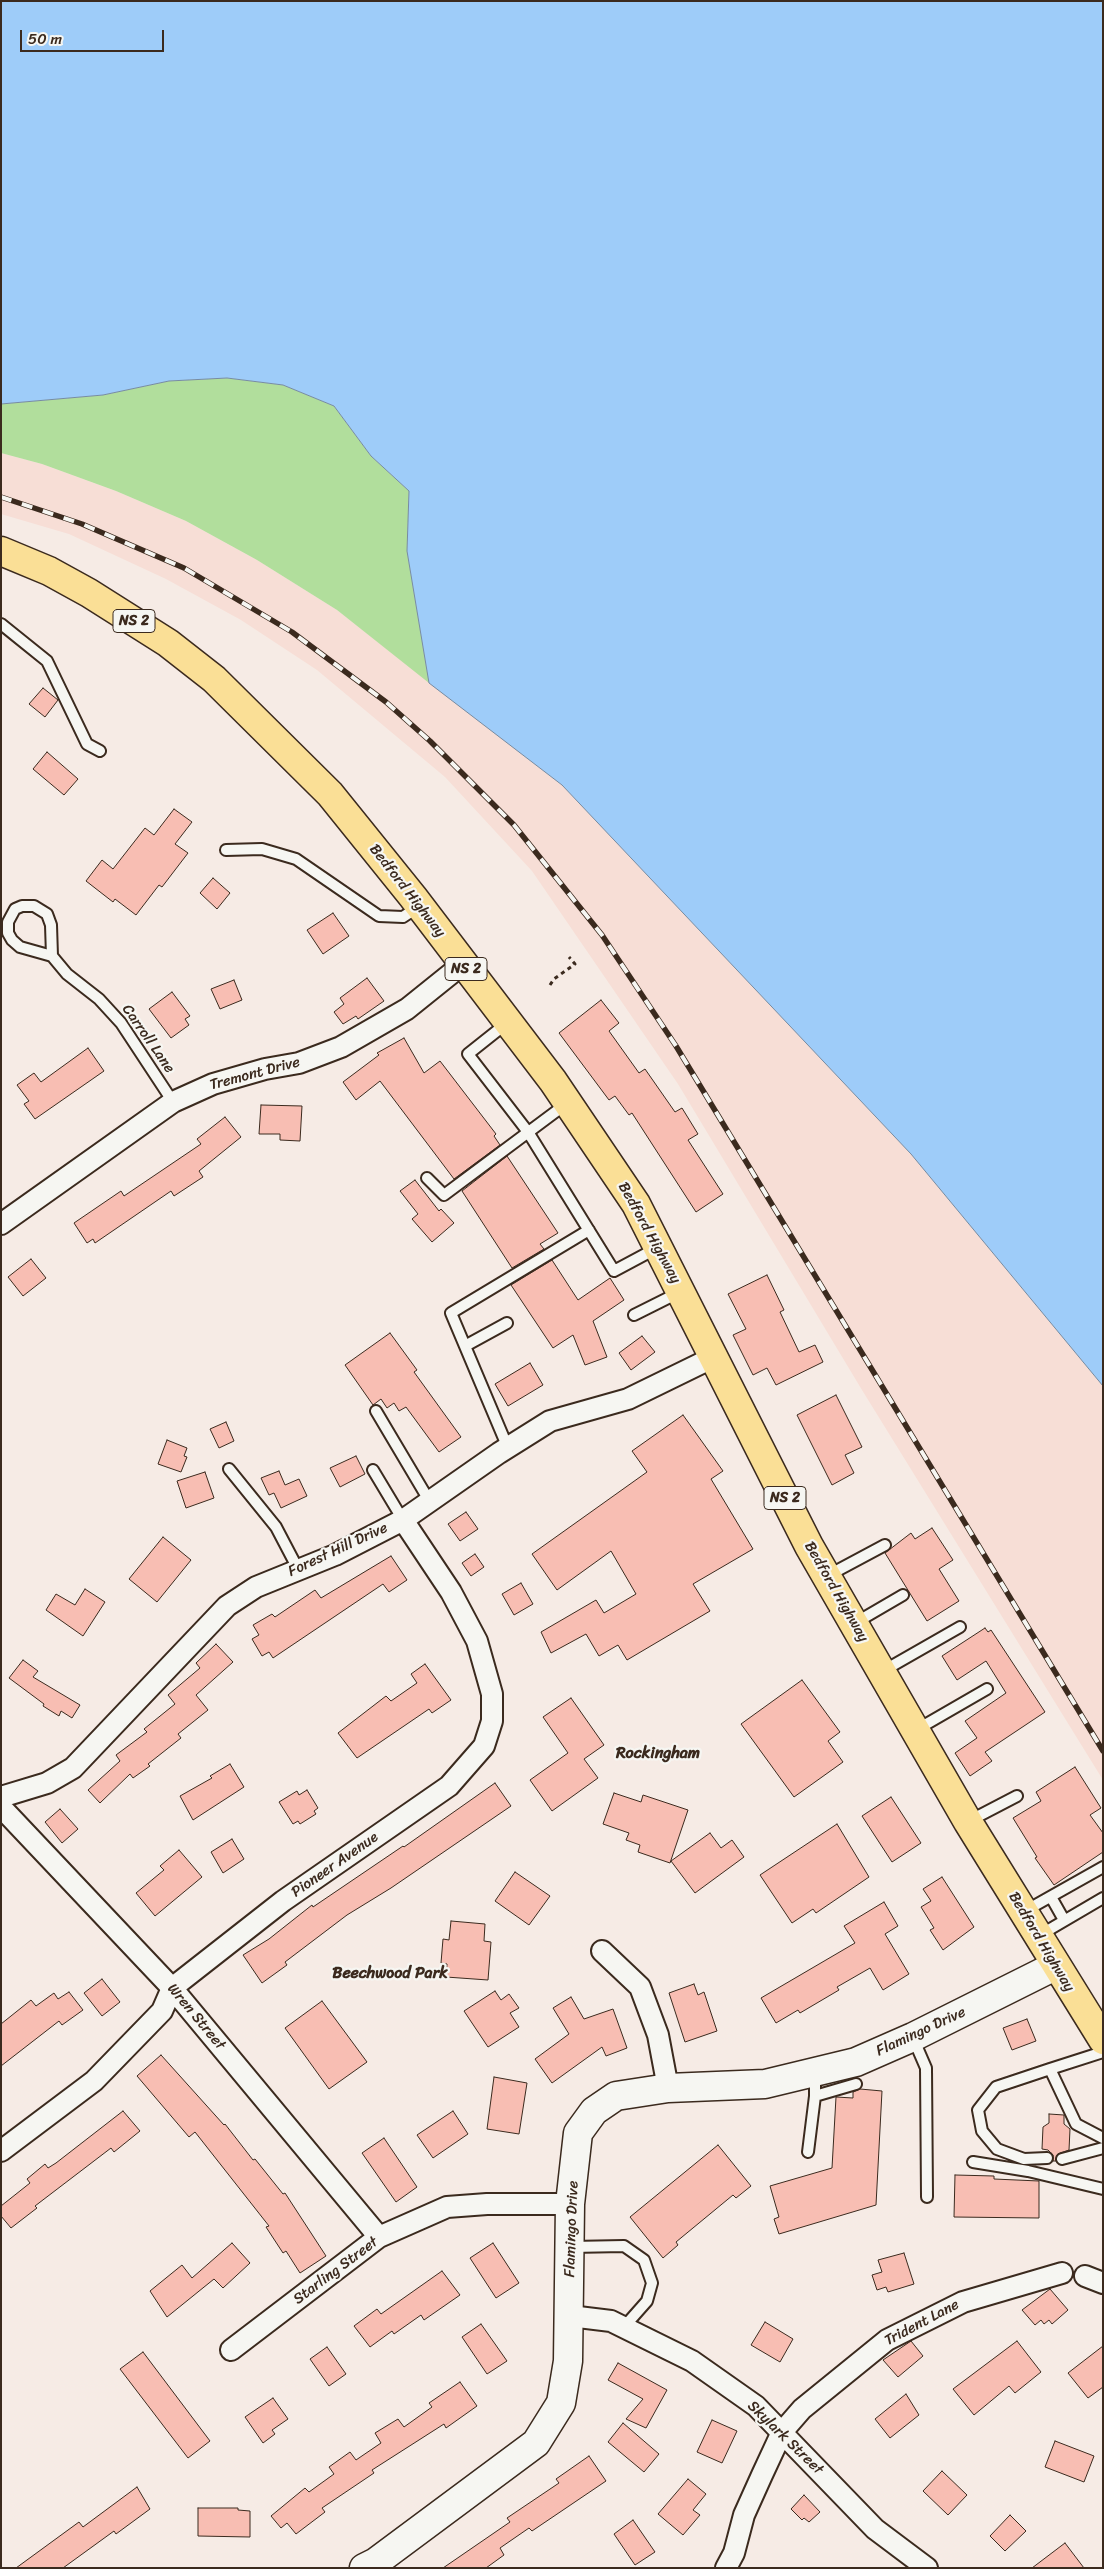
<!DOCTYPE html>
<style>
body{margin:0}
#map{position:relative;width:1104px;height:2569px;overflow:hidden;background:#f6ebe5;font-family:Sriracha,sans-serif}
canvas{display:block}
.frame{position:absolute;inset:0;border:2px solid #3b2a1e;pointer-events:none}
.scale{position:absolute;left:20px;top:30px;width:144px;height:22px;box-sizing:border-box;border:2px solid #3b2a1e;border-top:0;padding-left:6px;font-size:15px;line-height:18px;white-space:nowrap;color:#3b2a1e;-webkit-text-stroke:4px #f6f6f2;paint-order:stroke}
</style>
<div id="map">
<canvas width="1104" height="2569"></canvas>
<div class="frame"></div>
<div class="scale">50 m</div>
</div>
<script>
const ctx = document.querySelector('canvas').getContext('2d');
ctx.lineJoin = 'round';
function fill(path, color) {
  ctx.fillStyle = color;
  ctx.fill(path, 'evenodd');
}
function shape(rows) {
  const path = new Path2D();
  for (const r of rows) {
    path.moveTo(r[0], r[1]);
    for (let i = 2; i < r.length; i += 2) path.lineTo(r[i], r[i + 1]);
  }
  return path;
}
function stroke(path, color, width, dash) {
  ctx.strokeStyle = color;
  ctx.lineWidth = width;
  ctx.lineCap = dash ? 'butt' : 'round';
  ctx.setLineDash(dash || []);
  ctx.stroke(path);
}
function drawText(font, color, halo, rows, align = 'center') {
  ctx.font = font + ' Sriracha,sans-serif';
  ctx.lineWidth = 4.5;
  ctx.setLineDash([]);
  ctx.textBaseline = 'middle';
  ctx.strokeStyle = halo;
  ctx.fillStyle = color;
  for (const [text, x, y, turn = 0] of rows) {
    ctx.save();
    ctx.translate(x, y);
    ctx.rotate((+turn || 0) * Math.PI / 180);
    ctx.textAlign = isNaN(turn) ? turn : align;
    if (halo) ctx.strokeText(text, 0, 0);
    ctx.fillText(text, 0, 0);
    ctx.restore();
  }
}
fill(shape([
 [1,453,42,464,116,491,186,521,257,560,337,610,562,785,911,1154,1103,1386,1103,1780,862,1390,678,1084,532,871,445,777,317,670,241,620,166,579,69,534,1,514]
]), '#f7ded6');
fill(shape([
 [227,378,283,385,334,406,371,456,409,491,407,551,429,683,337,610,257,560,186,521,116,491,42,464,1,453,1,404,103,395,169,381]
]), '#b1de9c');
const water = shape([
 [1,1,1103,1,1103,1386,911,1154,562,785,429,683,407,551,409,491,371,456,334,406,283,385,227,378,169,381,103,395,1,404,1,1]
]);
fill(water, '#9eccf9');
stroke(water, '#768ba1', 1);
const building = shape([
 [43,688,58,700,45,717,29,704,43,688],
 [47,752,78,779,64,795,33,769,47,752],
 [174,809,192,822,175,844,188,853,162,887,159,885,136,915,115,899,113,902,86,881,102,860,113,869,145,828,154,835,174,809],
 [213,878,230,893,217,909,200,893,213,878],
 [333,913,349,936,323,954,307,930,333,913],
 [367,978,384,1001,358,1019,356,1016,343,1024,334,1012,344,1004,340,998,367,978],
 [234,980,242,1000,220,1009,211,989,234,980],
 [172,992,190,1016,185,1019,189,1025,171,1038,149,1009,172,992],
 [601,1000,619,1023,609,1031,639,1073,645,1069,675,1112,682,1108,698,1134,688,1140,723,1194,696,1212,632,1113,629,1115,615,1096,609,1100,559,1033,601,1000],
 [404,1038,424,1073,440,1061,496,1134,494,1136,500,1145,454,1179,380,1081,356,1100,343,1082,379,1055,377,1053,404,1038],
 [88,1048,104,1071,35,1119,24,1104,29,1101,17,1085,34,1073,41,1082,88,1048],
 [261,1105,302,1106,300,1141,280,1140,280,1134,259,1134,261,1105],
 [225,1117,241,1137,199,1171,203,1177,174,1196,171,1191,95,1243,93,1239,87,1243,74,1223,121,1191,124,1196,201,1144,197,1139,225,1117],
 [507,1156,558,1233,540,1244,544,1249,512,1268,462,1191,507,1156],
 [415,1180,439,1211,441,1209,454,1223,432,1242,412,1219,418,1214,400,1191,415,1180],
 [31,1259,46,1278,23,1296,8,1277,31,1259],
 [552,1260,578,1300,610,1278,624,1300,593,1321,607,1357,585,1365,573,1335,553,1348,511,1285,552,1260],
 [767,1275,784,1310,780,1312,799,1352,815,1345,823,1362,776,1385,767,1368,753,1375,733,1335,746,1329,728,1294,767,1275],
 [390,1333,417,1370,414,1372,461,1437,439,1452,406,1407,399,1411,394,1403,387,1408,381,1399,373,1405,345,1365,390,1333],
 [642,1336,655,1352,631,1370,619,1353,642,1336],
 [530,1363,543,1385,508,1406,495,1384,530,1363],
 [836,1395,862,1447,845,1455,854,1473,832,1485,797,1415,836,1395],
 [683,1415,723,1471,711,1479,753,1549,693,1584,710,1611,627,1660,618,1645,599,1656,586,1634,551,1653,541,1632,596,1600,604,1613,636,1594,611,1551,557,1590,532,1554,647,1472,632,1451,683,1415],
 [226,1422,234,1441,219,1448,210,1429,226,1422],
 [167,1440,187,1448,184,1456,187,1457,181,1472,158,1464,167,1440],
 [356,1456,365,1474,340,1487,330,1468,356,1456],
 [279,1471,285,1485,299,1479,307,1496,281,1508,274,1493,269,1495,261,1478,279,1471],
 [205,1472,214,1498,186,1508,177,1481,205,1472],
 [466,1512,478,1529,460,1541,448,1524,466,1512],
 [932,1528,953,1560,939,1569,959,1601,927,1621,885,1553,911,1533,915,1539,932,1528],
 [163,1537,191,1560,157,1602,129,1579,163,1537],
 [475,1554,484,1567,471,1576,462,1563,475,1554],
 [391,1556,407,1580,389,1592,383,1584,273,1658,269,1652,262,1656,252,1639,259,1635,253,1625,272,1614,275,1617,315,1590,321,1598,391,1556],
 [521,1583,533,1604,514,1615,502,1594,521,1583],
 [85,1589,105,1602,83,1636,46,1610,56,1594,75,1605,85,1589],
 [985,1628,988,1632,991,1630,1045,1712,985,1752,992,1761,970,1776,955,1753,977,1738,965,1721,1006,1693,986,1661,957,1680,942,1656,985,1628],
 [216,1644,233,1662,196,1695,208,1710,178,1734,181,1738,148,1764,150,1766,133,1778,130,1774,100,1803,88,1790,120,1761,116,1755,147,1732,144,1729,175,1704,168,1695,200,1668,196,1663,216,1644],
 [23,1660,38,1671,33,1677,80,1705,72,1718,61,1711,59,1716,43,1706,44,1704,9,1678,23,1660],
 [425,1664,451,1700,432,1713,429,1709,357,1758,338,1733,386,1696,391,1701,417,1683,411,1674,425,1664],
 [802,1680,840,1732,828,1741,843,1762,794,1797,741,1724,802,1680],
 [571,1698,604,1745,584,1759,598,1778,552,1811,530,1780,568,1753,543,1717,571,1698],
 [230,1764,244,1787,193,1820,180,1796,212,1778,210,1776,230,1764],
 [1075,1767,1101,1808,1090,1815,1103,1833,1103,1852,1054,1885,1035,1858,1037,1857,1013,1818,1041,1801,1036,1792,1075,1767],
 [495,1783,511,1806,391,1888,347,1915,285,1962,287,1965,262,1983,243,1955,269,1939,312,1905,313,1907,403,1846,404,1847,495,1783],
 [307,1790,318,1808,314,1811,316,1814,300,1824,298,1821,293,1824,279,1802,297,1791,299,1795,307,1790],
 [614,1793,641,1802,643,1795,688,1810,670,1863,638,1852,640,1845,626,1840,629,1833,603,1824,614,1793],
 [891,1797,921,1843,892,1862,862,1816,891,1797],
 [60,1809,78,1829,62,1843,45,1822,60,1809],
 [837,1824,869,1877,816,1913,813,1909,792,1923,760,1875,837,1824],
 [710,1833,721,1848,732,1840,744,1857,695,1893,671,1861,710,1833],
 [232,1839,244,1859,223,1873,211,1852,232,1839],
 [179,1850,202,1877,155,1916,136,1893,164,1870,160,1866,179,1850],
 [515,1872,550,1896,529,1925,495,1901,515,1872],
 [942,1877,974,1927,943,1950,930,1930,934,1928,921,1907,931,1901,923,1889,942,1877],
 [884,1902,898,1926,885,1934,909,1974,883,1990,870,1968,837,1987,839,1990,800,2013,798,2010,776,2023,761,1998,855,1943,844,1926,884,1902],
 [451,1921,485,1924,484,1941,491,1942,488,1980,446,1977,447,1964,441,1963,443,1939,449,1940,451,1921],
 [102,1979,120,2002,102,2016,84,1993,102,1979],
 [694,1984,698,1995,704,1992,717,2031,685,2042,669,1993,694,1984],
 [495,1991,501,2000,509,1994,519,2008,510,2013,519,2027,488,2047,464,2011,495,1991],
 [69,1992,83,2010,62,2025,59,2021,1,2066,1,2024,31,2000,36,2006,54,1993,58,1999,69,1992],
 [571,1997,584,2019,613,2009,627,2048,606,2056,602,2047,552,2083,535,2059,569,2034,553,2008,571,1997],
 [322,2001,367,2062,329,2089,285,2028,322,2001],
 [1027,2019,1036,2041,1012,2050,1003,2028,1027,2019],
 [161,2055,224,2125,225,2124,253,2160,255,2159,283,2194,285,2193,326,2256,300,2273,286,2251,283,2253,266,2227,269,2226,195,2132,189,2137,137,2076,161,2055],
 [494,2077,527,2083,519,2134,487,2129,494,2077],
 [860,2089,882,2091,876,2205,779,2234,774,2219,779,2217,770,2186,832,2168,836,2097,853,2098,853,2092,860,2089],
 [123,2111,140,2131,114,2152,111,2148,35,2206,37,2208,11,2228,1,2216,1,2206,30,2183,27,2179,45,2164,48,2168,56,2163,123,2111],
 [453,2111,468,2134,433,2158,417,2135,453,2111],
 [1049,2114,1064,2115,1064,2124,1070,2129,1069,2150,1058,2154,1056,2161,1053,2161,1053,2155,1048,2150,1042,2149,1043,2127,1049,2123,1049,2114],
 [384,2138,417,2187,396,2202,362,2153,384,2138],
 [718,2145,751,2186,736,2198,733,2195,676,2242,678,2245,663,2258,630,2217,718,2145],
 [955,2175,994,2176,994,2179,1039,2181,1039,2218,954,2217,955,2175],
 [232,2243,250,2263,223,2288,214,2279,167,2317,150,2291,182,2265,192,2278,232,2243],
 [493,2243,519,2283,496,2298,470,2258,493,2243],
 [904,2253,914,2284,888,2292,886,2287,877,2290,872,2275,882,2272,878,2260,904,2253],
 [442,2271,460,2295,424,2320,421,2315,394,2334,392,2331,370,2347,354,2326,377,2309,381,2314,442,2271],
 [1050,2289,1068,2310,1052,2324,1049,2320,1044,2324,1041,2320,1035,2325,1022,2310,1050,2289],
 [765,2322,793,2339,780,2362,751,2345,765,2322],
 [481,2324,507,2361,487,2374,462,2337,481,2324],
 [911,2341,923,2356,898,2377,883,2360,911,2341],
 [1017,2341,1041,2372,1015,2393,1009,2386,974,2415,953,2389,1017,2341],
 [1103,2346,1103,2387,1088,2398,1068,2373,1103,2346],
 [327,2347,346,2374,329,2386,310,2359,327,2347],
 [143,2352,210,2441,188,2458,120,2369,143,2352],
 [618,2363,667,2390,646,2428,626,2419,643,2399,608,2380,618,2363],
 [460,2382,477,2406,446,2428,444,2424,372,2470,374,2473,322,2508,325,2512,296,2534,287,2523,281,2528,271,2516,305,2488,309,2492,334,2474,329,2467,350,2452,356,2460,381,2443,375,2433,398,2419,404,2427,432,2407,429,2403,460,2382],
 [906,2394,919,2415,890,2438,875,2419,906,2394],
 [273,2398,288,2419,272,2430,275,2434,263,2443,245,2417,273,2398],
 [712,2420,737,2431,722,2463,697,2452,712,2420],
 [623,2423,659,2454,644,2472,608,2442,623,2423],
 [1055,2441,1094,2456,1084,2482,1045,2467,1055,2441],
 [589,2456,606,2481,532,2531,529,2528,500,2548,504,2555,486,2568,443,2568,510,2522,507,2518,559,2483,556,2479,589,2456],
 [942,2471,967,2495,948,2515,923,2491,942,2471],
 [688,2479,706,2494,693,2510,700,2515,683,2535,658,2514,688,2479],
 [137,2487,150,2509,116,2534,114,2531,63,2568,16,2568,79,2522,83,2527,137,2487],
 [804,2495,820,2512,809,2522,804,2518,802,2520,791,2509,804,2495],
 [198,2508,238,2508,238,2510,250,2511,250,2537,198,2536,198,2508],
 [1010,2515,1026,2531,1005,2551,990,2536,1010,2515],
 [633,2520,655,2552,635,2565,614,2534,633,2520],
 [1065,2543,1084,2568,1032,2568,1065,2543]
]);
fill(building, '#f8beb3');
stroke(building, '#3b2a1e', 1);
const lane = shape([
 [1,624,47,661,87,744,100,751],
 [226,850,262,849,296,859,379,916,403,917,418,907],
 [52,956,20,947,12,940,8,933,8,922,15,909,22,906,34,906,47,914,51,925,52,956,67,974,99,999,121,1023,173,1102],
 [507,1023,468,1054,528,1132,614,1271,657,1248],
 [427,1178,444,1195,566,1104],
 [634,1315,680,1292],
 [465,1346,507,1323],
 [376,1411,430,1502],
 [508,1448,451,1313,589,1230],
 [229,1469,276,1527,298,1569],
 [373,1470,403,1520],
 [827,1576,885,1545],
 [855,1623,903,1595],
 [883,1671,960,1627],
 [916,1730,987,1689],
 [969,1821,1017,1796],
 [1051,1897,1064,1920],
 [1025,1911,1103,1867],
 [1040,1935,1103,1898],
 [913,2038,926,2068,927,2197],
 [1103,2052,1050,2069,1076,2124,1103,2138],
 [815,2096,856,2084],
 [808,2152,815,2096,815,2074],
 [1047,2158,1024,2159,997,2149,982,2131,978,2110,996,2087,1050,2069],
 [1062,2159,1103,2148],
 [973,2162,1028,2171,1103,2189],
 [571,2247,624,2246,644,2260,652,2283,647,2301,624,2327]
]);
const street = shape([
 [1,1224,173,1102,213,1084,265,1069,299,1063,341,1047,407,1009,463,964],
 [1,1797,47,1783,73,1768,227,1606,256,1587,335,1555,403,1520,499,1453,550,1421,628,1399,714,1357],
 [1,1807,172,1988,379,2237],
 [602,1951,640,1987,658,2035,668,2088],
 [1,2151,94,2081,162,2011,172,1988,283,1901,449,1786,484,1746,492,1721,492,1694,477,1641,451,1592,403,1520],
 [1085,2276,1103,2283],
 [570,2316,611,2321,692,2361,756,2406,875,2529,927,2568],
 [231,2350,379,2237,447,2207,487,2204,570,2204],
 [726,2568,734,2553,744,2515,762,2475,782,2432,802,2409,887,2340,963,2302,1062,2273]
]);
const secondary = shape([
 [364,2568,376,2562,536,2443,561,2403,568,2361,570,2204,578,2133,594,2111,616,2096,668,2088,765,2084,856,2062,913,2037,1055,1966]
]);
const primary = shape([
 [1,551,49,571,89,593,168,643,214,679,330,794,413,897,553,1081,636,1204,809,1546,968,1822,1103,2040]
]);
stroke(lane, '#3b2a1e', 14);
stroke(street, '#3b2a1e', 24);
stroke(secondary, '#3b2a1e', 31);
stroke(primary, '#3b2a1e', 31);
stroke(shape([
 [550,985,554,979,575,964,569,957]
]), '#3b2a1e', 3, [4, 4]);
stroke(lane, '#f6f6f2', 10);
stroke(street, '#f6f6f2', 20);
stroke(secondary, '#f6f6f2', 28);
stroke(primary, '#fadf96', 28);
const rail = shape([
 [1,497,82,524,184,568,292,632,386,702,430,741,514,825,602,935,676,1046,1103,1751]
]);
stroke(rail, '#3b2a1e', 5.5);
stroke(rail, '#f6f6f2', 4, [11]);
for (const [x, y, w] of [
 [134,621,42],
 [466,969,42],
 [785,1498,42]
]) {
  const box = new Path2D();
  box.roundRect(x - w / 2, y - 11.5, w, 23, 4);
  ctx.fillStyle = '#f6f6f2';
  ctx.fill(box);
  stroke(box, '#3b2a1e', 1);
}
drawText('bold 14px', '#3b2a1e', null, [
 ["NS 2",134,621],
 ["NS 2",466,969],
 ["NS 2",785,1498]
]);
drawText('15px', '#3b2a1e', '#f6f6f2', [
 ["Bedford Highway",407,891,52],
 ["Carroll Lane",148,1039,55],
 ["Tremont Drive",255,1074,-15],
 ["Bedford Highway",649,1233,61],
 ["Forest Hill Drive",338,1550,-25],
 ["Bedford Highway",836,1592,60],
 ["Pioneer Avenue",335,1865,-35],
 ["Bedford Highway",1041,1942,59],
 ["Wren Street",196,2017,50],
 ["Flamingo Drive",921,2032,-25],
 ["Flamingo Drive",572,2229,-88],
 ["Starling Street",336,2271,-37],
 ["Trident Lane",922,2323,-28],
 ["Skylark Street",785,2438,44]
]);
drawText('bold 16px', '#3b2a1e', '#f6f6f2', [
 ["Rockingham",658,1754],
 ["Beechwood Park",390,1974]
]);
</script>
